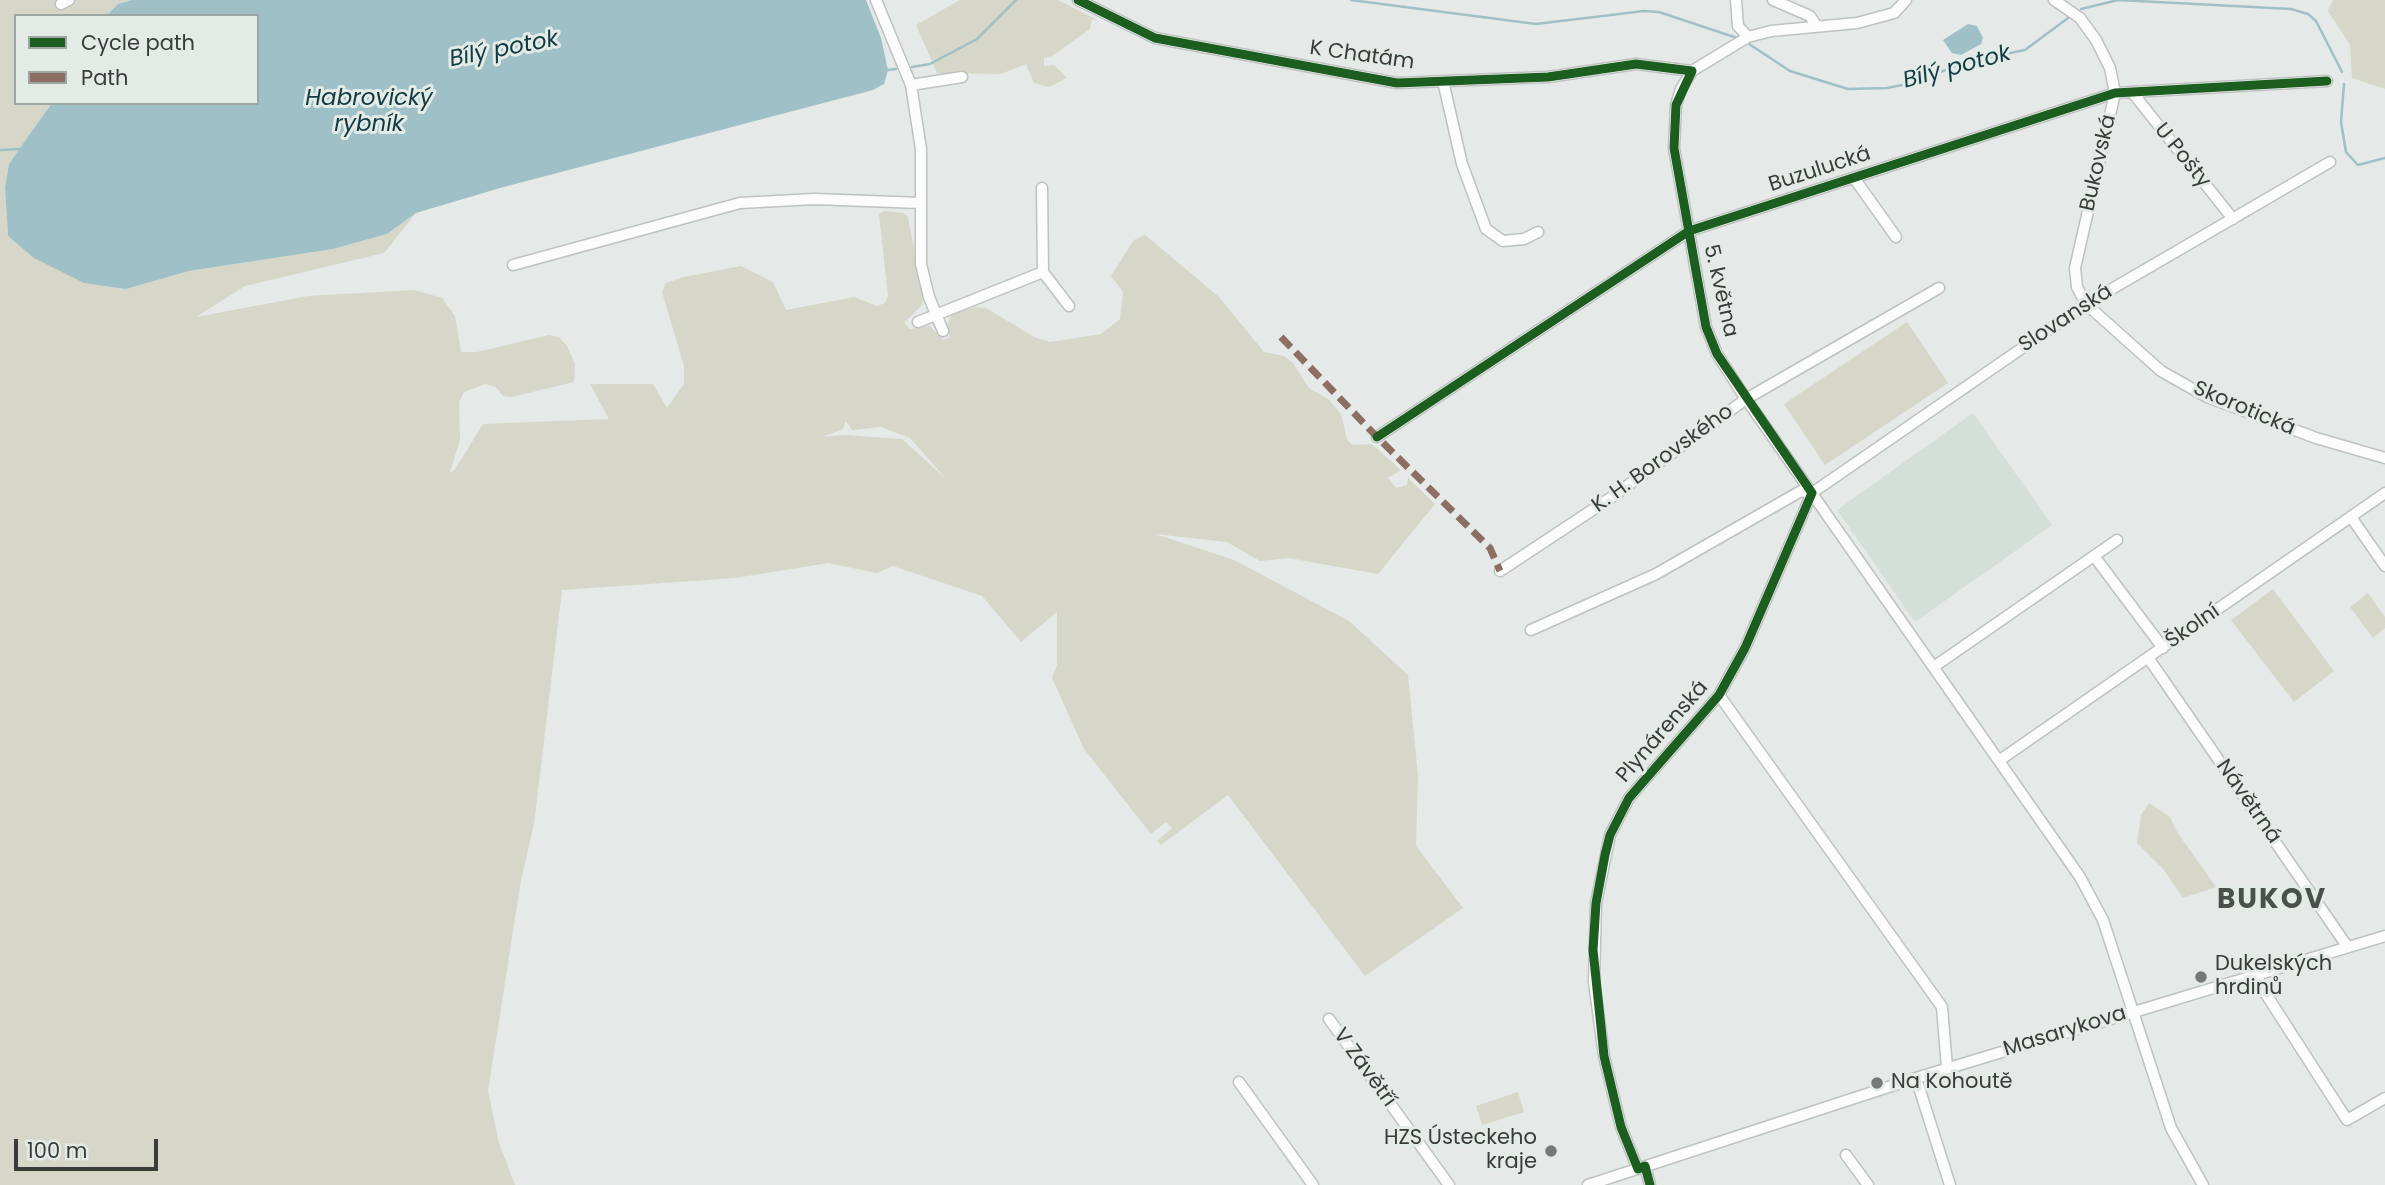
<!DOCTYPE html>
<meta charset="utf-8">
<style>
body{margin:0}
#map{position:relative;width:2385px;height:1185px;overflow:hidden;background:#e5e9e7;font-family:Poppins,sans-serif}
canvas{display:block}
.legend{position:absolute;left:14px;top:14px;width:245px;height:91px;box-sizing:border-box;background:#e3ebe7;border:2px solid #9fa5a2;margin:0;padding:9px 12px;list-style:none;font-size:21px;color:#393c3a}
.legend li{display:flex;align-items:center;gap:14px;height:35px}
.legend b{width:35px;border:2px solid #9fa5a2}
.scale{position:absolute;left:14px;top:1139px;width:144px;height:32px;box-sizing:border-box;border:4px solid #393c3a;border-top:0;padding-left:9px;font-size:21px;line-height:24px;white-space:nowrap;color:#393c3a;-webkit-text-stroke:5px #e3ebe7;paint-order:stroke}
</style>
<div id="map">
<canvas width="2385" height="1185"></canvas>
<ul class="legend">
<li><b style="height:9px;background:#1b5e20"></b>Cycle path</li>
<li><b style="height:9px;background:#8d6e63"></b>Path</li>
</ul>
<div class="scale">100 m</div>
</div>
<script>
const ctx = document.querySelector('canvas').getContext('2d');
ctx.lineJoin = 'round';
function fill(path, color) {
  ctx.fillStyle = color;
  ctx.fill(path, 'evenodd');
}
function shape(rows) {
  const path = new Path2D();
  for (const r of rows) {
    path.moveTo(r[0], r[1]);
    for (let i = 2; i < r.length; i += 2) path.lineTo(r[i], r[i + 1]);
  }
  return path;
}
function stroke(path, color, width, dash) {
  ctx.strokeStyle = color;
  ctx.lineWidth = width;
  ctx.lineCap = dash ? 'butt' : 'round';
  ctx.setLineDash(dash || []);
  ctx.stroke(path);
}
function drawText(font, color, halo, rows, align = 'center') {
  ctx.font = font + ' Poppins,sans-serif';
  ctx.lineWidth = 6;
  ctx.setLineDash([]);
  ctx.textBaseline = 'middle';
  ctx.strokeStyle = halo;
  ctx.fillStyle = color;
  for (const [text, x, y, turn = 0] of rows) {
    ctx.save();
    ctx.translate(x, y);
    ctx.rotate((+turn || 0) * Math.PI / 180);
    ctx.textAlign = isNaN(turn) ? turn : align;
    if (halo) ctx.strokeText(text, 0, 0);
    ctx.fillText(text, 0, 0);
    ctx.restore();
  }
}
fill(shape([
 [1973,413,2052,525,1915,622,1837,510]
]), '#d5dfd9');
fill(shape([
 [0,0,132,0,118,4,106,16,16,16,16,103,52,103,9,164,5,187,8,236,126,289,189,271,333,249,387,234,416,213,384,253,245,286,196,317,308,296,414,290,442,298,455,316,461,352,477,352,549,335,559,337,567,346,575,364,574,382,512,397,503,396,496,387,486,384,464,392,459,402,460,440,450,472,454,471,483,424,609,419,590,384,653,384,667,408,684,384,684,366,662,292,666,283,684,277,741,266,773,282,786,310,854,297,877,306,885,303,888,296,879,214,885,211,903,213,908,217,923,296,922,305,904,323,910,329,930,326,943,340,950,337,947,326,952,314,975,307,986,308,1034,337,1050,342,1101,334,1120,319,1123,292,1111,276,1134,240,1145,235,1219,297,1264,352,1284,356,1293,363,1309,388,1328,399,1341,414,1347,439,1352,445,1372,444,1401,470,1388,478,1396,488,1407,485,1408,478,1435,504,1378,574,1289,558,1260,561,1227,542,1155,534,1234,560,1349,621,1408,675,1418,776,1416,846,1463,908,1365,976,1228,795,1161,845,1157,841,1172,828,1166,822,1151,834,1084,749,1052,678,1057,665,1057,612,1021,642,982,596,893,566,877,573,828,563,735,578,562,590,534,824,521,880,488,1091,499,1143,515,1185,0,1185],
 [846,421,852,430,881,427,910,438,946,479,902,439,844,435,822,437,843,429],
 [960,0,1058,0,1099,21,1092,19,1090,29,1052,56,1044,58,1044,66,1054,65,1067,78,1049,87,1034,83,1026,64,1001,74,937,73,916,25],
 [2333,0,2385,0,2385,89,2352,78,2350,45,2328,11],
 [1907,322,1948,383,1825,465,1784,404],
 [2273,589,2334,671,2294,702,2231,620],
 [2368,593,2385,617,2385,628,2373,638,2350,607],
 [2149,803,2170,817,2177,832,2216,887,2183,898,2164,870,2137,843,2141,815],
 [1518,1092,1524,1112,1482,1125,1476,1106]
]), '#d6d7c9');
fill(shape([
 [132,0,866,0,881,38,888,70,884,84,873,90,500,188,416,213,387,234,333,249,189,271,126,289,84,283,34,258,8,236,5,187,9,164,20,148,52,103,257,103,257,16,106,16,118,4],
 [1968,24,1977,26,1983,38,1981,44,1961,55,1952,53,1943,40]
]), '#a0c0c8');
stroke(shape([
 [1351,0,1536,24,1644,11,1659,12,1740,39],
 [2081,9,2118,0,2291,9,2308,14,2316,21,2342,72],
 [1746,42,1790,71,1848,89,1887,88,1912,83,1966,62,2025,50,2068,18],
 [912,67,930,64,977,39,1016,0],
 [888,70,896,69],
 [2344,84,2341,122,2346,152,2358,165,2385,158],
 [0,150,21,149]
]), '#a0c0c8', 2.5);
const minor = shape([
 [876,0,911,85,962,77],
 [1078,0,1155,38,1397,83,1548,77,1636,64,1692,71],
 [1736,0,1738,26,1748,37],
 [1773,0,1810,16,1816,25],
 [1906,0,1894,13,1857,23,1771,31,1748,37,1692,71,1681,89,1676,105,1674,148,1706,327,1717,354,1746,399,2080,877,2103,920,2171,1128,2203,1185],
 [2054,0,2080,18,2096,40,2110,68,2115,93,2075,268,2077,287,2086,304,2161,371,2207,397,2316,438,2385,458],
 [61,4,69,0],
 [1443,81,1462,164,1486,229,1503,241,1524,239,1538,232],
 [911,85,921,149,921,264,929,297,943,331],
 [2132,92,2233,219],
 [1854,178,1896,237],
 [1042,188,1043,272,1069,306],
 [513,265,740,203,814,199,920,203],
 [918,322,1043,272],
 [1377,437,1689,231,2115,93,2327,81],
 [1812,493,2086,304,2330,162],
 [2351,517,2385,566],
 [2094,556,2163,648],
 [1500,571,1612,497,1746,399,1939,288],
 [1531,630,1656,574,1801,491,1812,493],
 [2149,659,2347,946],
 [1935,666,2117,540],
 [1719,695,1942,1007,1947,1068],
 [2000,760,2385,493],
 [2256,973,2262,988,2347,1120,2385,1098],
 [1329,1019,1449,1185],
 [1916,1078,1950,1185],
 [1239,1082,1313,1185],
 [1846,1155,1868,1185],
 [1645,1166,1650,1185],
 [1638,1169,1621,1127,1604,1056,1594,982,1596,903,1610,835,1629,798,1719,695,1745,648,1812,493],
 [1588,1185,1916,1078,2385,936]
]);
stroke(minor, '#bec2c0', 13);
stroke(minor, '#fbfcfb', 10);
stroke(shape([
 [1281,337,1377,437,1490,548,1500,571]
]), '#8d6e63', 7, [14, 7]);
stroke(shape([
 [1078,0,1155,38,1397,83,1548,77,1636,64,1692,71,1676,105,1674,148,1706,327,1717,354,1812,493,1745,648,1719,695,1629,798,1610,835,1605,855,1596,903,1593,950,1604,1056,1621,1127,1638,1169,1645,1166,1650,1185],
 [1377,437,1689,231,2115,93,2327,81]
]), '#1b5e20', 9);
for (const [x, y, r, color] of [
 [2201,977,7,"#757977"],
 [1877,1083,7,"#757977"],
 [1551,1151,7,"#757977"]
]) {
  const dot = new Path2D();
  dot.arc(x, y, r, 0, 2 * Math.PI);
  ctx.fillStyle = color;
  ctx.fill(dot);
  stroke(dot, '#e3ebe7', 2.5);
}
drawText('21px', '#393c3a', '#e3ebe7', [
 ["K Chatám",1362,56,8],
 ["U Pošty",2182,156,51],
 ["Bukovská",2099,163,-77],
 ["Buzulucká",1820,170,-18],
 ["5. května",1720,291,77],
 ["Slovanská",2066,319,-33],
 ["Skorotická",2244,409,23],
 ["K. H. Borovského",1663,459,-36],
 ["Školní",2193,627,-35],
 ["Plynárenská",1663,732,-49],
 ["Návětrná",2248,802,55],
 ["Masarykova",2065,1032,-17],
 ["V Závětří",1364,1068,54]
]);
drawText('21px', '#393c3a', '#e3ebe7', [
 ["Dukelských",2215,965],
 ["hrdinů",2215,989],
 ["Na Kohoutě",1891,1083],
 ["HZS Ústeckeho",1537,1139,"right"],
 ["kraje",1537,1163,"right"]
], 'left');
drawText('italic 23px', '#123b44', '#e3ebe7', [
 ["Bílý potok",504,50,-11],
 ["Bílý potok",1957,68,-15],
 ["Habrovický",369,99],
 ["rybník",369,125]
]);
ctx.letterSpacing = '2px';
drawText('bold 28px', '#4a514d', '#e3ebe7', [
 ["BUKOV",2272,901]
]);
ctx.letterSpacing = '0px';
</script>
